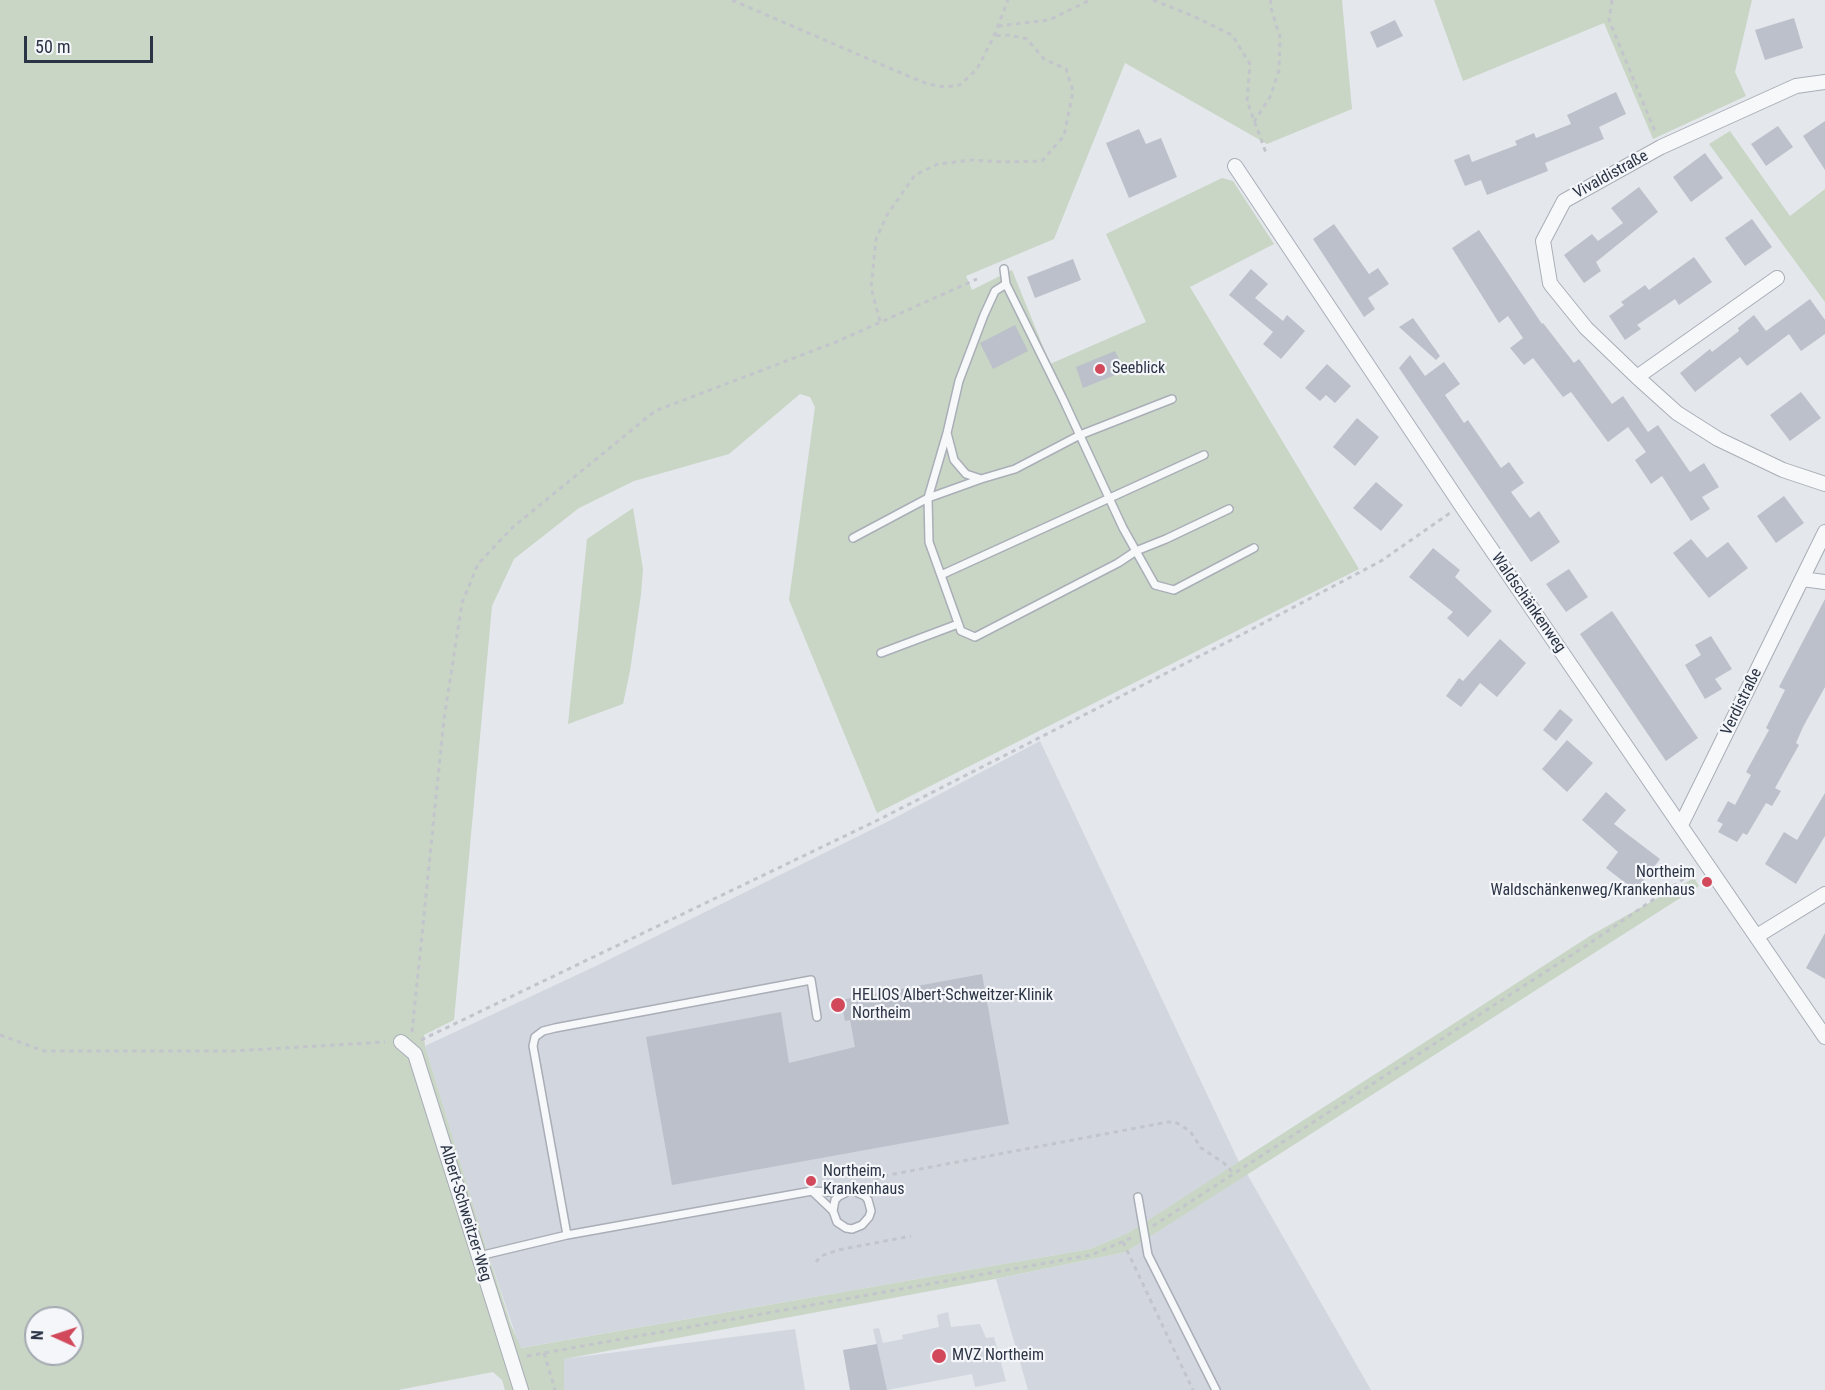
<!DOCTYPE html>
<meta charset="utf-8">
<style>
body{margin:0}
#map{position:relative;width:1825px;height:1390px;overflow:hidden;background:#e4e7ec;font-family:"Roboto Condensed",sans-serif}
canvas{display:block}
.north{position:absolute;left:24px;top:1306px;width:60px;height:60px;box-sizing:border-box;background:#f4f6f9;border:2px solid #a4a8b1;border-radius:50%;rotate:273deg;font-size:16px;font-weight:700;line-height:24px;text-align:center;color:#2b3445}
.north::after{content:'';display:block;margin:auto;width:21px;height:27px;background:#d1495b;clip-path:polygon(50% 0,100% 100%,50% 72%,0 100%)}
.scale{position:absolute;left:24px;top:36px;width:129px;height:27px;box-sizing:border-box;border:3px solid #2b3445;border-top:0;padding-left:8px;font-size:18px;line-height:21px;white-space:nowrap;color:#2b3445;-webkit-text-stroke:4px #f4f6f9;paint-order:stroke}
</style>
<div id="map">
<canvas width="1825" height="1390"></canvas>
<div class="north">N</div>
<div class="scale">50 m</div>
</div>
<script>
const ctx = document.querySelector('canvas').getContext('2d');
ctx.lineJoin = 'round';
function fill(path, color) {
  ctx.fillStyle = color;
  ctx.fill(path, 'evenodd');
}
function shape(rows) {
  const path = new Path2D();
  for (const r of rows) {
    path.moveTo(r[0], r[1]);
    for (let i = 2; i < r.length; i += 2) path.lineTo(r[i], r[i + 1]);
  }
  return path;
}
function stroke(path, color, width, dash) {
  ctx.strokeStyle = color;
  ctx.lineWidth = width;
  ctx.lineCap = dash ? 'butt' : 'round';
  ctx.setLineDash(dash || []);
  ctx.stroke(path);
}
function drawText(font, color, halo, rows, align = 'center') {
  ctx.font = font + ' "Roboto Condensed",sans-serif';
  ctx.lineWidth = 4.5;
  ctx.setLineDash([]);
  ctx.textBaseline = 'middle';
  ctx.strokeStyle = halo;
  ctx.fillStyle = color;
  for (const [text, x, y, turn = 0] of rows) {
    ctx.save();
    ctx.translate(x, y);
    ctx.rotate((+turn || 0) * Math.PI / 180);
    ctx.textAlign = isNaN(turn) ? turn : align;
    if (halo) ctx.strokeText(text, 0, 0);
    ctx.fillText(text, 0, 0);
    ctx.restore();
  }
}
fill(shape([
 [1040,741,1239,1162,1128,1233,1090,1249,520,1348,484,1241,425,1046,598,965,887,822],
 [1247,1174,1371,1390,1028,1390,996,1279,1126,1252],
 [948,1312,951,1327,980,1324,986,1338,994,1337,1006,1381,975,1387,972,1374,887,1390,873,1329,879,1328,883,1343,903,1339,902,1335,939,1327,937,1315],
 [795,1329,805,1390,564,1390,563,1359]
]), '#d2d6de');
fill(shape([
 [0,0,1342,0,1352,109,1267,144,1125,63,1054,239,966,276,972,290,1012,270,1050,364,1146,322,1106,234,1222,178,1233,181,1274,244,1190,287,1359,569,877,813,789,600,815,407,810,397,800,394,729,454,634,481,579,508,514,559,492,606,454,1020,424,1035,425,1046,484,1241,511,1325,521,1348,1090,1249,1128,1233,1593,934,1694,878,1699,886,1126,1252,995,1279,564,1359,564,1390,505,1390,502,1380,493,1372,398,1390,0,1390],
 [36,1318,72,1318,72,1354,36,1354],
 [1434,0,1752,0,1735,72,1746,96,1653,139,1604,23,1463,81],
 [1730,131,1790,216,1825,189,1825,302,1709,144],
 [633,508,643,569,641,594,630,671,623,704,568,724,587,539]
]), '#c9d6c5');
fill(shape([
 [1794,18,1803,48,1765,60,1755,30],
 [1395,20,1403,36,1377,48,1370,32],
 [1616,92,1626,114,1599,127,1604,139,1545,163,1548,171,1487,195,1481,180,1465,186,1454,160,1469,154,1472,162,1517,145,1515,141,1534,133,1536,138,1571,124,1567,115],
 [1825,121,1825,170,1803,136],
 [1778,126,1793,147,1766,166,1751,144],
 [1139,129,1146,144,1161,138,1177,177,1129,198,1106,143],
 [1705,153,1723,178,1691,202,1673,177],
 [1639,187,1658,212,1596,262,1601,271,1584,283,1564,255,1592,234,1598,241,1623,223,1611,208],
 [1752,219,1772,247,1745,266,1725,238],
 [1334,224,1369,274,1378,268,1389,284,1368,298,1375,309,1364,317,1313,239],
 [1479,230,1542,324,1543,323,1574,363,1579,359,1612,404,1623,396,1648,432,1658,425,1690,472,1704,463,1719,487,1702,497,1710,509,1691,521,1662,476,1651,484,1635,460,1646,452,1628,427,1608,442,1571,392,1563,397,1533,358,1524,365,1510,348,1523,338,1508,316,1499,323,1452,248],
 [1694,257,1712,282,1679,305,1675,299,1637,325,1641,329,1625,340,1609,316,1624,305,1621,302,1645,285,1649,290],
 [1073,259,1081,280,1035,298,1027,277],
 [1251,269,1268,284,1255,298,1283,321,1287,315,1305,331,1281,359,1263,344,1273,332,1229,295],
 [1810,299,1825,320,1825,334,1801,351,1789,334,1747,366,1740,357,1695,392,1680,373,1710,349,1712,352,1739,331,1738,328,1754,315,1766,331],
 [1413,318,1440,356,1436,360,1399,327],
 [1015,325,1028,351,993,369,980,343],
 [1115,351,1125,371,1083,388,1076,367],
 [1410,355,1425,376,1444,362,1460,384,1445,395,1464,423,1468,420,1501,468,1509,462,1524,483,1511,492,1530,518,1539,511,1560,542,1531,562,1399,368],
 [1327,364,1351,386,1335,403,1326,395,1320,401,1305,388],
 [1801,392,1821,418,1790,441,1770,415],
 [1357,418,1379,437,1355,466,1333,447],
 [1376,482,1403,505,1381,531,1353,508],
 [1784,496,1804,523,1776,543,1757,516],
 [1691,539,1707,558,1728,542,1748,568,1709,598,1673,553],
 [1433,548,1460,570,1455,577,1492,611,1468,637,1447,618,1453,612,1409,577],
 [1569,569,1588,597,1566,612,1546,584],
 [1825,599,1825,687,1803,727,1796,743,1799,745,1775,788,1781,791,1772,806,1766,803,1747,835,1743,833,1737,842,1718,832,1723,824,1717,821,1728,801,1735,805,1751,775,1746,772,1769,730,1766,728,1785,690,1779,687],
 [1612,611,1698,738,1666,761,1580,634],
 [1711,636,1732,669,1715,679,1722,689,1705,699,1685,665,1701,655,1695,645],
 [1500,639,1526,663,1497,697,1480,683,1461,707,1446,696,1459,678,1463,681],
 [1560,709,1573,720,1556,741,1543,730],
 [1567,740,1593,763,1567,792,1542,769],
 [1606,792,1626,810,1614,824,1660,859,1636,891,1606,868,1618,852,1582,820],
 [1825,793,1825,836,1796,884,1765,864,1784,832,1797,840],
 [1825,933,1825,979,1806,968],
 [982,974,1009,1124,672,1185,646,1037,781,1012,789,1063,855,1047,850,1020,845,1021,841,1000],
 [877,1344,887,1390,850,1390,843,1350]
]), '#bbc0ca');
const service = shape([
 [1004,269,1006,284,1063,399,1123,528,1155,585,1174,590,1254,548],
 [1006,284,995,291,984,315,959,381,947,433,954,460,966,474,981,479,1015,469,1080,435,1172,399],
 [947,433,928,498,929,542,961,631,975,637,1118,563,1136,551,1166,539,1229,509],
 [853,538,928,498,981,479],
 [941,575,1204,455],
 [881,653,958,624],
 [812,1191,833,1211,837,1222,846,1228,852,1229,862,1225,869,1217,871,1211,868,1200,865,1196,854,1191,849,1191,839,1196,835,1200,833,1211],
 [1138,1197,1148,1255,1216,1390],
 [567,1235,533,1046,535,1037,543,1031,555,1028,811,980,817,1017],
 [479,1256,567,1235,812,1191,844,1193]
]);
const minor = shape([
 [1825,82,1796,86,1661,147,1564,201,1543,241,1550,283,1552,286,1586,328,1637,377,1677,413,1718,439,1783,470,1825,484],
 [1235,166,1461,505,1825,1037],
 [1637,377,1777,278],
 [1802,579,1825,582],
 [1681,825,1825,532],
 [1757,936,1825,894],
 [401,1042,415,1054,521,1390]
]);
stroke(service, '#a9aeb7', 10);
stroke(minor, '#a9aeb7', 16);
stroke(shape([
 [732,0,908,76,928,84,945,87,960,85,977,69,994,36,1008,0],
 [1153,0,1193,16,1232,35,1250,64,1247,101,1266,153],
 [1612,0,1609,20,1656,134],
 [998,26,1049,20,1090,0],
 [1254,122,1270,97,1279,70,1280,37,1270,5,1271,0],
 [880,321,871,288,876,239,887,215,915,175,938,164,972,160,1005,162,1042,161,1064,136,1073,91,1066,69,1044,59,1027,39,1010,35,994,36],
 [412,1032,444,719,462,603,478,564,513,527,655,411,836,342,977,279],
 [0,1035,44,1051,233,1051,385,1042],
 [421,1040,878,820,1237,637,1381,561,1450,513],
 [871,1187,878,1177,1168,1122,1175,1122,1190,1131,1201,1148,1224,1163,1234,1174],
 [1153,1226,1590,943,1695,871],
 [1123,1242,1193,1390],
 [816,1262,821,1256,838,1250,911,1236],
 [544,1353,555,1390],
 [527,1356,1091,1255,1134,1237]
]), '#c2c5cb', 3, [4.5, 4.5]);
stroke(service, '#f7f8fa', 7);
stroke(minor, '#f7f8fa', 14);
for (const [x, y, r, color] of [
 [1100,369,6,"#d1495b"],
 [1707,882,6,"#d1495b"],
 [838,1005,8,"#d1495b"],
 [811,1181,6,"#d1495b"],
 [939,1356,8,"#d1495b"]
]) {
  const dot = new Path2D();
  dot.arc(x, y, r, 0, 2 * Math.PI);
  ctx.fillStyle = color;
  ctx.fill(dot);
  stroke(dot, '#f4f6f9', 2);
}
drawText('16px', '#2b3445', '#f4f6f9', [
 ["Vivaldistraße",1611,175,-29],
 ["Waldschänkenweg",1528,603,55],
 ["Verdistraße",1742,702,-64],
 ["Albert-Schweitzer-Weg",465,1213,73]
]);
drawText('16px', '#2b3445', '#f4f6f9', [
 ["Seeblick",1112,369],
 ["Northeim",1695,873,"right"],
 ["Waldschänkenweg/Krankenhaus",1695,891,"right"],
 ["HELIOS Albert-Schweitzer-Klinik",852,996],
 ["Northeim",852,1014],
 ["Northeim,",823,1172],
 ["Krankenhaus",823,1190],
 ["MVZ Northeim",952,1356]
], 'left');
</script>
